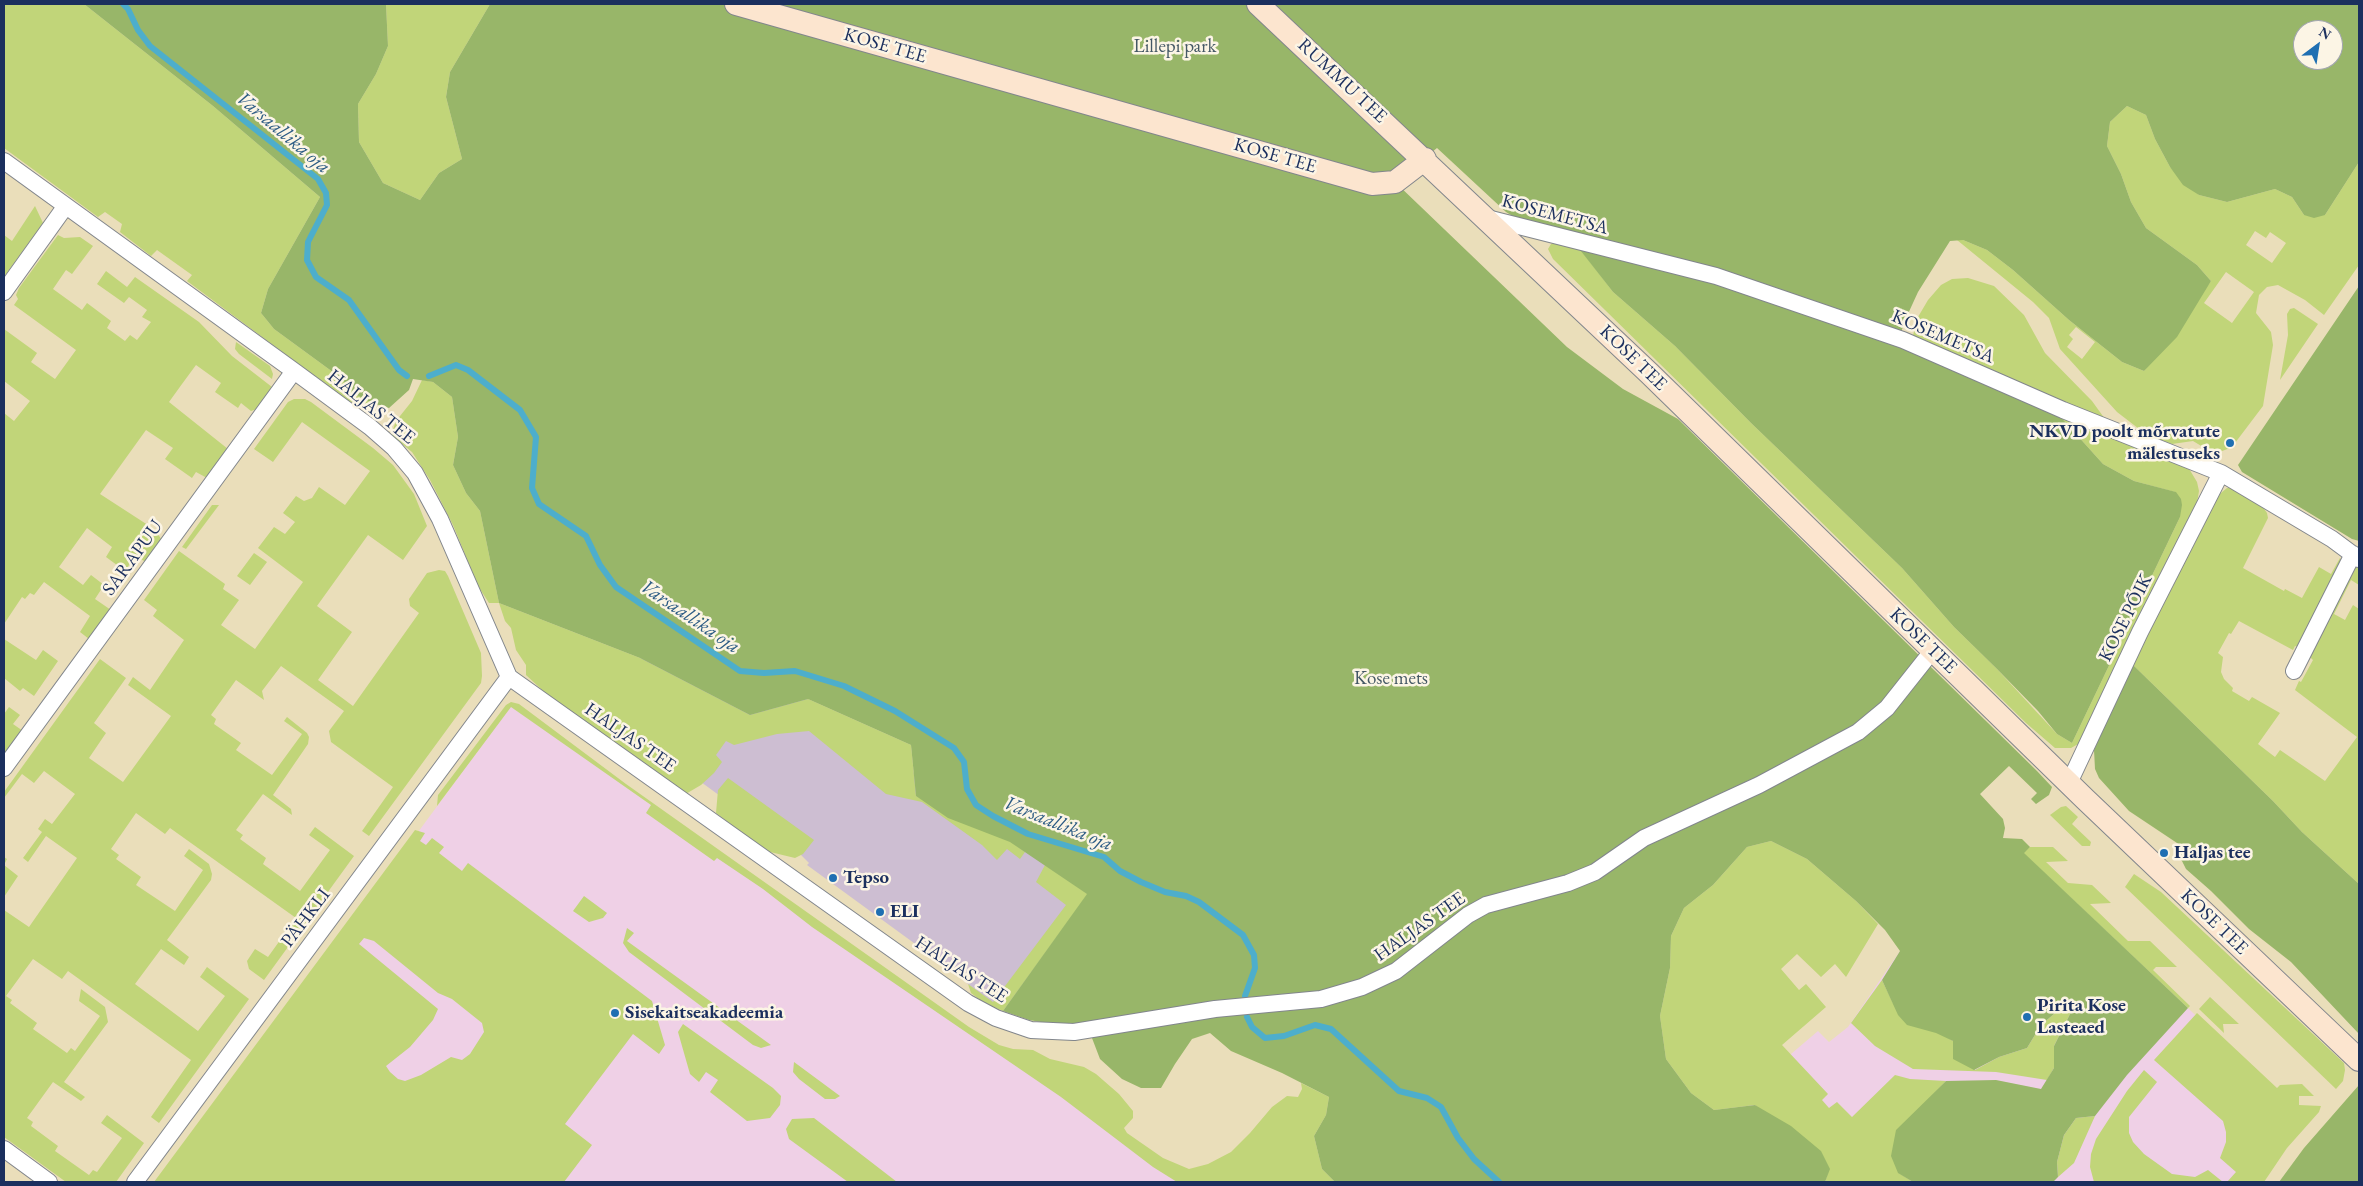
<!DOCTYPE html>
<meta charset="utf-8">
<style>
body{margin:0}
#map{position:relative;width:2363px;height:1186px;overflow:hidden;background:#eadeba;font-family:"EB Garamond",serif}
canvas{display:block}
.frame{position:absolute;inset:0;border:5px solid #1b2f5e;pointer-events:none}
.north{position:absolute;left:2293px;top:20px;width:50px;height:50px;box-sizing:border-box;background:#fcf5e5;border:1px solid #a2a6af;border-radius:50%;rotate:31deg;font-size:14px;font-weight:700;line-height:20px;text-align:center;color:#1b2f5e}
.north::after{content:'';display:block;margin:auto;width:18px;height:22px;background:#1f6fb2;clip-path:polygon(50% 0,100% 100%,50% 72%,0 100%)}
</style>
<div id="map">
<canvas width="2363" height="1186"></canvas>
<div class="frame"></div>
<div class="north">N</div>
</div>
<script>
const ctx = document.querySelector('canvas').getContext('2d');
ctx.lineJoin = 'round';
function fill(path, color) {
  ctx.fillStyle = color;
  ctx.fill(path, 'evenodd');
}
function shape(rows) {
  const path = new Path2D();
  for (const r of rows) {
    path.moveTo(r[0], r[1]);
    for (let i = 2; i < r.length; i += 2) path.lineTo(r[i], r[i + 1]);
  }
  return path;
}
function stroke(path, color, width, dash) {
  ctx.strokeStyle = color;
  ctx.lineWidth = width;
  ctx.lineCap = dash ? 'butt' : 'round';
  ctx.setLineDash(dash || []);
  ctx.stroke(path);
}
function drawText(font, color, halo, rows, align = 'center') {
  ctx.font = font + ' "EB Garamond",serif';
  ctx.lineWidth = 5;
  ctx.setLineDash([]);
  ctx.textBaseline = 'middle';
  ctx.strokeStyle = halo;
  ctx.fillStyle = color;
  for (const [text, x, y, turn = 0] of rows) {
    ctx.save();
    ctx.translate(x, y);
    ctx.rotate((+turn || 0) * Math.PI / 180);
    ctx.textAlign = isNaN(turn) ? turn : align;
    if (halo) ctx.strokeText(text, 0, 0);
    ctx.fillText(text, 0, 0);
    ctx.restore();
  }
}
fill(shape([
 [511,706,1186,1182,160,1182],
 [2017,847,2209,1028,2247,1182,1794,1182,1744,1107,1791,1054,1818,1031,1829,1042,1848,1027,1900,951]
]), '#efd0e6');
fill(shape([
 [640,658,808,699,1088,894,1003,1011,929,954,807,865,809,863,801,855,690,774]
]), '#cdbed2');
fill(shape([
 [4,4,84,4,213,106,320,197,268,289,261,313,274,329,341,378,353,393,372,403,357,404,348,401,187,281,192,275,157,250,151,256,120,232,122,224,105,212,98,217,4,148],
 [386,4,490,4,450,72,446,97,462,159,439,173,420,200,383,183,359,142,358,104,376,74,388,46],
 [2127,106,2146,115,2155,139,2170,167,2199,195,2227,202,2275,189,2292,197,2304,215,2325,215,2359,162,2359,265,2324,315,2305,300,2278,285,2267,287,2259,295,2256,313,2271,332,2273,345,2263,406,2235,443,2230,448,2217,453,2209,454,2203,447,2193,441,2172,444,2147,435,2117,412,2060,349,2049,318,2033,302,1957,240,1963,240,1987,250,2013,270,2069,320,2122,362,2144,371,2211,281,2197,265,2146,228,2131,202,2121,174,2107,146,2110,122],
 [2255,231,2266,238,2270,232,2286,243,2272,263,2246,245],
 [2226,272,2254,292,2232,323,2204,303],
 [2076,327,2095,342,2082,359,2067,347,2073,339,2069,335],
 [35,206,43,223,4,277,4,235,12,241],
 [58,235,64,238,80,237,93,246,72,274,66,270,53,289,82,310,87,303,111,321,107,328,125,341,130,335,137,340,151,322,142,317,147,310,129,297,124,303,97,284,106,271,127,287,135,277,199,322,232,356,272,387,257,409,251,411,241,403,238,408,215,392,221,383,196,365,182,384,169,402,228,449,207,478,196,472,192,478,165,459,173,448,146,430,100,494,154,529,162,540,146,562,135,556,125,571,106,557,112,547,87,528,59,567,83,585,91,575,104,585,95,599,111,610,89,639,80,632,90,616,44,582,34,595,30,593,25,599,22,597,4,624,4,413,14,421,30,401,4,381,4,329,37,353,31,362,55,379,76,350,14,305,18,299,16,295,19,288],
 [1556,243,1578,246,1613,292,1675,346,1751,423,1902,568,1954,627,1997,669,2057,734,2072,743,2180,517,2175,492,2134,481,2103,464,2059,415,2188,467,2197,482,2199,491,2197,503,2080,743,2071,748,2055,748,2026,723,1553,259,1548,249,1551,244],
 [1968,278,1994,286,2024,315,2045,353,2092,401,2105,419,1912,339,1918,317,1928,300,1941,285,1952,279],
 [2294,308,2318,324,2280,380,2288,335,2287,314,2290,309],
 [236,342,270,366,273,374,272,379,239,354,235,349],
 [422,380,433,382,452,397,458,437,453,465,466,493,480,511,499,603,640,658,750,715,808,699,911,745,916,796,1010,841,1025,852,1020,859,1007,849,997,860,982,845,922,802,886,794,809,731,777,734,734,745,726,741,716,755,722,762,714,773,701,785,684,795,554,701,526,675,526,665,516,650,511,628,505,621,499,603,489,603,478,586,453,525,430,480,412,452,391,435,396,421,412,401],
 [294,399,305,399,311,402,373,448,393,465,414,494,427,526,403,560,368,535,317,606,352,632,318,680,353,706,419,613,410,606,409,599,427,573,439,570,445,571,448,576,481,653,482,676,481,683,369,836,362,831,393,787,331,742,329,731,344,711,281,666,262,691,264,700,236,680,211,715,216,719,214,724,241,743,236,750,272,775,302,734,284,721,287,717,307,733,309,737,308,744,273,795,291,809,292,815,263,794,236,830,243,835,240,839,266,858,263,864,300,891,330,850,309,835,315,827,354,856,264,980,249,969,247,961,255,949,268,957,296,918,170,828,165,834,136,813,111,849,119,855,116,859,141,877,136,885,175,911,203,870,184,856,189,849,209,864,212,874,211,880,167,940,189,957,184,965,161,949,135,984,198,1031,225,996,200,977,207,967,249,999,159,1123,151,1117,191,1060,68,971,62,979,33,959,6,996,12,1000,10,1003,37,1023,33,1029,67,1053,71,1048,75,1051,100,1016,79,1001,81,989,105,1007,108,1022,64,1082,85,1097,81,1101,53,1082,27,1118,33,1122,31,1126,58,1146,55,1151,89,1175,93,1170,97,1172,122,1138,101,1123,107,1115,144,1143,116,1182,66,1182,4,1137,4,910,29,927,77,858,46,836,28,862,23,858,42,832,38,829,45,819,52,824,75,794,44,771,34,783,22,774,4,798,4,792,100,659,126,678,94,723,106,733,89,758,123,782,171,716,128,685,133,677,150,690,184,640,153,616,157,610,144,600,179,551,225,584,223,589,239,600,221,625,255,649,303,582,258,548,274,527,285,534,295,522,283,513,296,496,304,501,312,498,319,487,345,505,370,471,302,422,273,462,254,449,288,402],
 [2227,488,2232,488,2262,506,2267,513,2268,518,2243,568,2284,591,2285,589,2302,598,2319,567,2331,574,2340,558,2341,560,2301,648,2295,646,2293,650,2239,621,2231,634,2229,633,2218,653,2223,657,2221,672,2224,679,2233,688,2232,691,2249,701,2252,697,2280,713,2258,744,2275,757,2280,750,2325,781,2357,737,2295,690,2299,681,2301,682,2313,660,2310,657,2337,599,2355,566,2359,565,2359,585,2351,580,2334,614,2345,620,2353,605,2359,609,2359,884,2302,832,2273,801,2131,663,2208,516,2216,497],
 [212,505,219,505,186,549,182,547],
 [254,553,267,562,250,585,237,576],
 [4,639,36,660,43,650,58,661,34,696,23,688,20,691,4,678],
 [511,702,519,704,626,784,969,1027,999,1045,1013,1049,1033,1050,1050,1059,1084,1067,1096,1074,1119,1094,1133,1111,1133,1118,1124,1128,1127,1133,1163,1158,1189,1169,1208,1164,1231,1152,1250,1133,1272,1107,1287,1096,1298,1097,1302,1089,1301,1083,1329,1097,1326,1115,1314,1136,1322,1169,1335,1182,1177,1182,1153,1167,1061,1097,812,927,763,889,717,858,714,861,646,813,651,805,511,707,437,806,438,795,506,705],
 [9,707,20,715,13,724,23,731,4,757,4,714],
 [728,778,814,840,803,854,795,858,766,851,716,813,718,790],
 [2066,806,2078,817,2072,824,2091,842,2090,846,2082,846,2050,815,2061,807],
 [415,830,425,833,420,841,426,845,432,838,444,847,439,853,462,871,468,863,652,1001,665,1045,659,1054,633,1034,565,1124,592,1145,564,1182,154,1182],
 [364,938,374,941,438,993,452,999,482,1023,484,1032,470,1054,462,1060,451,1057,421,1075,405,1081,398,1079,390,1072,386,1066,410,1047,433,1020,438,1009,359,944],
 [1771,841,1807,859,1856,901,1878,924,1846,977,1835,964,1821,977,1797,954,1781,969,1799,990,1806,984,1826,1007,1782,1045,1828,1094,1822,1100,1829,1108,1837,1102,1852,1117,1895,1075,1910,1079,1946,1081,1926,1102,1899,1173,1913,1182,1825,1182,1829,1169,1755,1105,1714,1110,1691,1093,1666,1059,1660,1016,1670,968,1671,936,1684,908,1713,885,1747,847],
 [2030,847,2053,847,2068,861,2046,862,2068,883,2092,885,2111,903,2090,904,2128,941,2150,941,2177,967,2156,967,2153,970,2190,1006,2188,1008,2023,853],
 [4,857,7,859,4,865,18,876,4,897],
 [1045,865,1088,894,1003,1011,984,1003,971,993,968,984,993,1002,1066,905,1036,882],
 [2134,874,2161,892,2344,1063,2345,1070,2343,1081,2336,1089,2125,887],
 [584,896,607,913,603,918,589,922,573,911],
 [627,928,634,933,627,941,771,1045,761,1048,753,1045,629,952,623,943],
 [1882,980,1893,1003,1953,1041,1975,1070,1999,1057,2027,1048,2041,1025,2061,1008,2069,1006,2071,1012,2054,1046,2054,1068,2047,1080,1996,1072,1913,1069,1875,1046,1851,1023],
 [2210,997,2239,1024,2223,1024,2224,1033,2199,1009],
 [2197,1013,2277,1088,2280,1085,2302,1084,2314,1096,2299,1096,2299,1105,2321,1106,2319,1112,2287,1148,2264,1182,2227,1182,2236,1172,2220,1158,2226,1142,2226,1132,2223,1121,2154,1060],
 [683,1024,773,1088,781,1096,780,1105,770,1118,747,1121,710,1092,718,1080,706,1072,699,1082,690,1074,678,1032],
 [794,1062,840,1096,835,1099,825,1099,799,1079,793,1072],
 [2144,1070,2157,1082,2129,1117,2129,1133,2133,1142,2144,1154,2172,1174,2195,1177,2208,1170,2223,1182,2094,1182,2090,1167,2091,1154,2096,1139,2127,1091],
 [2095,1116,2074,1163,2058,1177,2057,1162,2064,1135,2076,1118],
 [814,1118,897,1182,848,1182,789,1139,786,1129,792,1119]
]), '#c1d579');
fill(shape([
 [84,4,386,4,388,46,376,74,358,104,359,142,383,183,420,200,439,173,462,159,446,97,450,72,490,4,2359,4,2359,162,2325,215,2314,218,2304,215,2292,197,2275,189,2227,202,2199,195,2183,185,2170,167,2155,139,2146,115,2127,106,2110,122,2107,146,2121,174,2131,202,2146,228,2197,265,2211,281,2177,337,2144,371,2122,362,2069,320,2013,270,1987,250,1963,240,1950,241,1918,292,1907,316,1897,343,2059,415,2103,464,2134,481,2176,492,2181,499,2182,505,2180,517,2072,743,2057,734,2038,711,1997,669,1954,627,1902,568,1751,423,1675,346,1613,292,1566,232,1519,220,1506,212,1437,148,1395,182,1567,347,1623,389,1678,419,2037,771,2052,787,2049,795,2036,804,2031,799,2037,793,2009,766,1980,794,2003,819,2005,828,2003,838,2022,839,2030,847,2024,853,2188,1008,2127,1075,2095,1116,2076,1118,2064,1135,2057,1162,2058,1177,2053,1182,1913,1182,1898,1173,1891,1156,1896,1130,1946,1081,1996,1080,2041,1089,2054,1068,2054,1046,2071,1012,2069,1006,2061,1008,2041,1025,2027,1048,1999,1057,1974,1070,1953,1059,1953,1041,1936,1033,1907,1025,1898,1015,1882,980,1900,951,1885,930,1856,901,1807,859,1771,841,1747,847,1713,885,1684,908,1671,936,1670,968,1660,1016,1666,1059,1691,1093,1714,1110,1755,1105,1791,1126,1821,1151,1830,1169,1825,1182,1335,1182,1322,1169,1314,1136,1326,1115,1329,1097,1282,1073,1231,1051,1210,1033,1192,1039,1175,1064,1161,1088,1141,1088,1122,1079,1100,1059,1087,1025,1058,1025,1029,1020,1003,1011,1087,894,1010,842,948,818,916,796,911,745,808,699,750,715,640,658,499,603,480,511,466,493,453,465,458,437,452,397,433,382,413,379,409,390,389,408,372,403,353,393,341,378,274,329,261,313,268,289,320,197,213,106],
 [2303,30,2333,30,2333,60,2303,60],
 [2359,286,2359,541,2352,539,2242,472,2238,465],
 [2131,663,2273,801,2302,832,2359,884,2359,1034,2291,962,2249,929,2211,891,2186,869,2180,857,2180,845,2129,811,2099,778,2095,769,2094,750],
 [2359,1085,2359,1182,2279,1182,2304,1148]
]), '#98b669');
stroke(shape([
 [123,4,128,9,138,30,150,46,318,179,326,193,327,205,308,242,307,260,316,277,349,300,399,370,407,376],
 [429,376,456,365,468,370,520,410,536,437,532,488,539,504,586,536,600,565,616,587,740,671,764,673,795,671,844,686,895,711,954,748,964,762,967,789,976,805,993,816,1028,834,1104,857,1120,871,1141,882,1165,892,1186,896,1199,902,1243,935,1254,955,1255,968,1245,996],
 [1247,1017,1252,1027,1265,1038,1284,1036,1315,1025,1331,1029,1399,1091,1427,1098,1441,1107,1458,1138,1474,1159,1499,1182]
]), '#4daecc', 6);
const street = shape([
 [4,161,294,371,370,427,394,448,415,473,440,519,509,677,968,1003,996,1018,1031,1030,1074,1032,1215,1009,1321,999,1362,987,1396,971,1468,915,1486,905,1568,883,1595,872,1644,838,1759,785,1858,732,1887,708,1933,650],
 [1487,218,1716,276,1903,340,2063,410,2221,473,2332,539,2359,559],
 [4,292,65,207],
 [2294,671,2353,554],
 [4,768,294,371],
 [2069,783,2140,632,2221,473],
 [4,1149,49,1182],
 [135,1182,509,677]
]);
const secondary = shape([
 [736,4,1372,184,1395,182,1425,159],
 [1258,4,1649,373,2085,799,2359,1060]
]);
stroke(street, '#82868c', 18);
stroke(secondary, '#82868c', 24);
stroke(street, '#fff', 16);
stroke(secondary, '#fce5cf', 22);
for (const [x, y, r, color] of [
 [2230,443,5,"#1f6fb2"],
 [2164,853,5,"#1f6fb2"],
 [833,878,5,"#1f6fb2"],
 [880,912,5,"#1f6fb2"],
 [615,1013,5,"#1f6fb2"],
 [2027,1017,5,"#1f6fb2"]
]) {
  const dot = new Path2D();
  dot.arc(x, y, r, 0, 2 * Math.PI);
  ctx.fillStyle = color;
  ctx.fill(dot);
  stroke(dot, '#fcf5e5', 2);
}
drawText('19px', '#1b2f5e', '#fcf5e5', [
 ["KOSE TEE",885,46,16],
 ["RUMMU TEE",1342,81,43],
 ["KOSE TEE",1275,156,16],
 ["KOSEMETSA",1555,215,15],
 ["KOSEMETSA",1943,337,23],
 ["KOSE TEE",1633,358,44],
 ["HALJAS TEE",371,407,39],
 ["SARAPUU",133,558,-54],
 ["KOSE PÕIK",2126,618,-63],
 ["KOSE TEE",1923,641,44],
 ["HALJAS TEE",630,738,35],
 ["PÄHKLI",306,918,-53],
 ["KOSE TEE",2214,922,44],
 ["HALJAS TEE",1420,927,-35],
 ["HALJAS TEE",961,970,33]
]);
drawText('19px', '#445865', '#fcf5e5', [
 ["Lillepi park",1175,47],
 ["Kose mets",1391,679]
]);
drawText('bold 19px', '#1b2f5e', '#fcf5e5', [
 ["NKVD poolt mõrvatute",2220,432,"right"],
 ["mälestuseks",2220,454,"right"],
 ["Haljas tee",2174,853],
 ["Tepso",843,878],
 ["ELI",890,912],
 ["Pirita Kose",2037,1006],
 ["Lasteaed",2037,1028],
 ["Sisekaitseakadeemia",625,1013]
], 'left');
drawText('italic 20px', '#2c5b84', '#fcf5e5', [
 ["Varsaallika oja",283,133,40],
 ["Varsaallika oja",690,617,34],
 ["Varsaallika oja",1058,824,22]
]);
</script>
